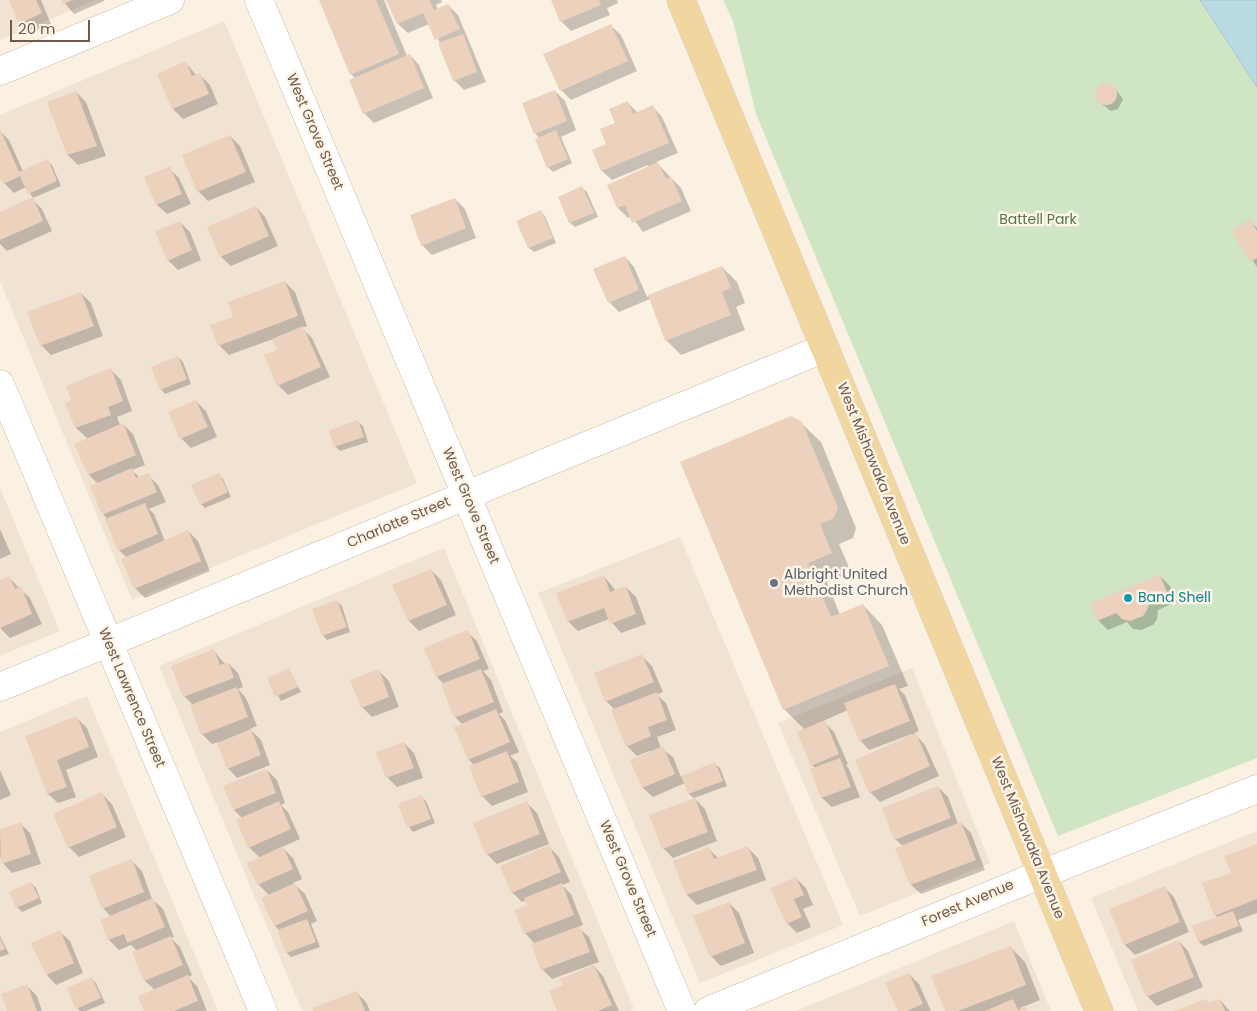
<!DOCTYPE html>
<style>
body{margin:0}
#map{position:relative;width:1257px;height:1011px;overflow:hidden;background:#faf1e2;font-family:Poppins,sans-serif}
canvas{display:block}
.scale{position:absolute;left:10px;top:20px;width:80px;height:22px;box-sizing:border-box;border:2px solid #6f594b;border-top:0;padding-left:6px;font-size:15px;line-height:18px;white-space:nowrap;color:#6f594b;-webkit-text-stroke:4px #fdf5e8;paint-order:stroke}
</style>
<div id="map">
<canvas width="1257" height="1011"></canvas>
<div class="scale">20 m</div>
</div>
<script>
const ctx = document.querySelector('canvas').getContext('2d');
ctx.lineJoin = 'round';
function fill(path, color) {
  ctx.fillStyle = color;
  ctx.fill(path, 'evenodd');
}
function shape(rows) {
  const path = new Path2D();
  for (const r of rows) {
    if (r.length === 3) {
      path.moveTo(r[0] + r[2], r[1]);
      path.arc(r[0], r[1], r[2], 0, 2 * Math.PI);
      continue;
    }
    path.moveTo(r[0], r[1]);
    for (let i = 2; i < r.length; i += 2) path.lineTo(r[i], r[i + 1]);
  }
  return path;
}
function stroke(path, color, width, dash) {
  ctx.strokeStyle = color;
  ctx.lineWidth = width;
  ctx.lineCap = dash ? 'butt' : 'round';
  ctx.setLineDash(dash || []);
  ctx.stroke(path);
}
function drawText(font, color, halo, rows, align = 'center') {
  ctx.font = font + ' Poppins,sans-serif';
  ctx.lineWidth = 5;
  ctx.setLineDash([]);
  ctx.textBaseline = 'middle';
  ctx.strokeStyle = halo;
  ctx.fillStyle = color;
  for (const [text, x, y, turn = 0] of rows) {
    ctx.save();
    ctx.translate(x, y);
    ctx.rotate((+turn || 0) * Math.PI / 180);
    ctx.textAlign = isNaN(turn) ? turn : align;
    if (halo) ctx.strokeText(text, 0, 0);
    ctx.fillText(text, 0, 0);
    ctx.restore();
  }
}
fill(shape([
 [0,0,96,0,0,40],
 [224,21,417,483,132,600,0,281,0,115],
 [0,488,60,631,0,656],
 [680,537,843,925,700,983,538,593],
 [444,548,634,1009,629,1011,302,1011,159,666],
 [912,668,990,863,860,916,778,723],
 [87,696,218,1011,0,1011,0,732],
 [1257,831,1257,1011,1138,1011,1091,898],
 [1014,921,1051,1011,796,1011]
]), '#f0e3d2');
fill(shape([
 [723,0,1200,0,1257,87,1257,758,1058,836,756,114,733,21]
]), '#d0e5c3');
const water = shape([
 [1200,0,1257,0,1257,87,1200,0]
]);
fill(water, '#b9dae1');
stroke(water, '#a0c9d1', 1);
fill(shape([
 [10,0,41,0,51,24,30,33,20,23],
 [62,0,104,0,104,1,74,14],
 [320,0,384,0,407,56,410,55,419,65,433,98,374,123,364,113,355,78,351,74],
 [388,0,441,0,442,2,436,5,438,10,448,5,458,15,486,82,464,90,454,80,441,44,429,24,408,33,398,24],
 [552,0,617,0,618,3,607,8,610,15,571,31,561,21],
 [611,26,621,35,637,71,571,100,561,90],
 [186,63,197,76,200,75,210,85,218,104,183,119,173,109,158,75],
 [1105,83,1114,87,1123,99,1118,109,1111,111,1099,102,1096,94,1099,87],
 [555,91,565,101,576,130,561,137,572,163,553,172,548,167,540,139,535,133],
 [76,92,86,102,106,156,78,165,68,155,48,103],
 [628,103,638,113,653,107,662,117,678,153,656,162,681,188,691,211,643,232,631,216,628,218,618,208,609,186,649,167,648,165,612,180,602,171,616,123],
 [0,131,9,140,23,171,47,161,52,165,61,186,33,198,26,187,14,193,4,183,0,174],
 [230,136,240,146,255,182,208,201,198,191],
 [169,168,179,178,191,204,167,214,157,205,146,178],
 [582,188,587,192,598,217,575,227,570,223],
 [32,199,42,209,52,231,7,251,0,244,0,213],
 [455,199,465,209,476,238,432,255,422,245],
 [256,207,265,217,278,246,231,266,221,257],
 [541,212,545,216,556,243,534,252,529,248,518,221],
 [1250,221,1257,228,1257,267,1233,231],
 [180,222,190,232,201,260,178,270,168,260],
 [625,257,634,267,647,297,722,267,737,282,745,303,736,307,745,330,681,355,666,340,650,299,619,312,609,302],
 [285,282,295,292,307,326,302,328,312,338,330,377,288,395,278,385,266,356,279,350,273,339,229,355,219,345,235,317],
 [81,293,91,303,103,336,51,355,41,345],
 [178,357,183,362,191,384,165,394,161,389],
 [111,370,121,380,132,411,117,417,120,425,123,424,133,434,145,465,132,470,140,478,148,475,158,485,166,502,149,509,154,514,165,541,188,531,198,541,210,571,145,598,135,588,123,559,127,558,119,550,108,520,103,514,98,484,89,475,76,444,88,439,76,428,67,403,73,401],
 [196,401,206,411,217,437,191,448,181,438],
 [358,422,363,426,368,442,340,451,335,446],
 [801,423,821,442,856,528,853,538,839,544,851,572,827,582,840,615,863,605,882,625,908,686,899,689,905,695,919,731,914,733,925,745,939,776,880,802,870,792,913,736,912,734,869,750,860,740,848,710,823,721,834,732,848,764,846,765,849,769,860,797,832,807,822,798,812,770,815,768,812,765,805,730,785,710,682,463],
 [218,474,223,479,231,497,205,508,201,504],
 [0,529,11,554,0,559],
 [431,570,441,580,456,615,419,631,409,621,394,586],
 [604,576,616,591,626,587,636,597,646,624,621,633,609,619,578,631,568,621],
 [1160,576,1170,586,1177,602,1158,610,1157,619,1153,625,1141,630,1133,629,1127,622,1108,630,1098,620],
 [9,578,30,598,42,624,10,638,0,628,0,581],
 [337,602,342,606,350,632,327,640,323,635],
 [467,632,477,641,489,669,483,671,491,680,503,712,499,714,505,720,519,752,510,756,517,762,528,792,492,806,482,796,474,765,469,760,455,728,463,725,455,717,444,684,437,677,426,649],
 [214,651,225,664,228,663,238,673,243,687,238,689,246,698,257,726,250,729,261,740,270,765,237,778,228,768,218,742,212,744,202,734,193,705,184,696],
 [642,656,652,666,663,692,657,695,666,703,676,730,657,737,661,748,673,757,681,777,715,764,720,768,727,786,694,798,705,809,717,841,673,858,663,848,695,799,689,794,685,783,653,797,643,788,631,761,650,753,649,751,637,756,627,746,615,710,606,701],
 [289,670,301,692,281,701,268,679],
 [379,671,389,681,399,707,372,717,362,707],
 [77,718,87,728,98,757,66,770,76,797,58,803,48,794,27,737],
 [404,743,414,753,423,778,397,787,387,777],
 [0,770,11,795,0,800],
 [267,770,277,780,285,803,281,805,288,812,300,839,282,847,293,858,302,879,293,883,305,894,317,921,311,924,320,947,291,957,287,953,279,930,275,926,270,896,258,884,260,858,249,847,242,818,234,810],
 [938,787,948,797,958,824,961,823,971,833,985,870,921,894,911,885,903,846,895,839],
 [102,794,112,804,126,837,79,857,69,847],
 [421,797,426,801,435,823,413,832,409,827],
 [527,803,537,813,549,844,497,864,487,854],
 [20,823,30,833,41,864,12,873,3,863,0,856,0,830],
 [1257,845,1257,913,1238,920,1243,931,1204,946,1199,942,1193,927,1218,918,1215,915],
 [549,847,559,857,570,882,562,885,571,894,583,925,578,927,589,937,599,962,552,979,542,969,535,944,525,933,528,906,526,900,522,902,512,892],
 [748,848,758,858,766,880,697,905,687,895,675,861,709,849,719,859],
 [132,861,142,871,152,899,163,909,174,937,171,938,180,947,192,975,188,977,197,986,207,1011,146,1011,155,990,145,981,133,952,137,951,131,945,119,950,109,940,102,921,111,917,103,908],
 [796,878,806,888,813,905,803,909,811,927,797,933,787,923],
 [31,883,36,888,42,903,22,912,17,907],
 [1164,887,1174,897,1189,932,1135,955,1125,945,1111,910],
 [729,903,739,913,754,953,721,966,711,956],
 [60,932,70,941,83,973,56,985,47,975,33,943],
 [0,936,9,954,0,957],
 [1179,941,1188,951,1203,987,1157,1006,1147,996],
 [1010,947,1025,962,1040,1000,1020,1008,1027,1011,946,1011],
 [594,966,603,976,619,1011,559,1011,565,986],
 [909,974,919,984,931,1011,899,1011],
 [92,979,96,983,105,1003,86,1011,80,1011,77,1008],
 [27,986,37,996,42,1011,9,1011],
 [356,992,366,1002,370,1011,314,1011],
 [1206,1000,1209,1004,1220,1000,1230,1011,1177,1011]
]), '#0003');
fill(shape([
 [9,0,36,0,42,13,19,24],
 [61,0,73,0,63,4],
 [319,0,376,0,399,54,350,75],
 [386,0,429,0,434,10,448,4,460,29,435,40,423,13,397,24],
 [551,0,599,0,601,5,560,22],
 [611,24,628,61,560,91,543,54],
 [463,34,477,72,453,81,438,43],
 [410,54,424,88,363,114,349,80],
 [186,61,192,76,200,73,209,94,172,109,157,74],
 [1106,94,11],
 [555,90,567,121,534,134,522,103],
 [76,91,97,146,67,155,47,102],
 [628,101,633,114,653,105,669,143,601,171,592,150,606,144,600,129,615,123,609,109],
 [0,129,19,172,48,159,57,181,28,194,20,176,3,184,0,177],
 [556,130,568,159,547,168,535,139],
 [230,135,246,172,197,192,182,155],
 [658,162,666,179,671,177,682,201,632,223,625,205,617,208,607,185],
 [170,166,182,194,156,205,144,177],
 [582,186,594,213,569,223,558,197],
 [33,197,43,221,0,240,0,212],
 [455,198,466,228,421,246,410,215],
 [256,206,269,236,220,257,207,227],
 [541,210,553,238,528,248,516,221],
 [1250,219,1257,231,1257,258,1250,262,1231,231],
 [180,221,192,250,167,261,155,231],
 [625,256,639,290,608,303,593,269],
 [722,266,731,288,722,292,731,315,665,341,648,295],
 [285,281,298,316,218,346,210,325,233,317,228,302],
 [81,292,94,326,40,346,27,312],
 [303,326,321,367,277,386,264,355,277,350,272,339],
 [178,356,187,379,160,390,151,367],
 [111,368,123,401,108,407,111,415,75,428,65,403,71,400,66,386],
 [196,400,208,427,180,439,168,412],
 [791,416,802,422,838,508,834,518,820,524,832,553,808,563,831,617,863,604,889,666,783,710,680,462],
 [358,420,364,437,334,447,329,430],
 [123,423,136,455,88,475,74,444],
 [132,468,136,478,149,473,157,492,102,515,90,486],
 [219,473,228,492,200,505,191,485],
 [145,503,158,534,118,551,105,519],
 [188,530,201,561,134,589,121,559],
 [431,569,447,605,408,621,392,585],
 [604,575,610,592,626,586,636,614,610,624,604,608,567,622,556,593],
 [1160,575,1167,592,1149,600,1148,608,1143,616,1130,621,1122,619,1116,613,1097,621,1090,603],
 [9,576,15,589,21,586,32,614,0,628,0,580],
 [337,600,347,627,322,636,312,609],
 [468,630,480,659,436,677,424,648],
 [214,649,220,665,228,662,234,678,183,697,171,666],
 [642,654,654,682,605,702,594,673],
 [289,668,298,687,275,697,267,678],
 [379,669,389,697,361,708,350,680],
 [481,669,494,702,454,718,441,684],
 [895,684,910,721,859,741,844,703],
 [237,687,248,717,201,735,190,705],
 [657,692,667,720,648,727,651,736,626,747,611,710],
 [496,709,510,742,468,760,454,727],
 [77,716,89,747,57,760,67,787,47,794,25,736],
 [825,720,839,754,811,766,797,732],
 [251,729,261,755,227,769,217,743],
 [916,733,930,766,869,793,855,760],
 [404,742,414,768,386,778,376,752],
 [663,746,675,774,642,788,630,760],
 [507,751,519,782,481,797,469,766],
 [840,758,851,787,821,798,810,769],
 [715,762,723,781,688,794,681,776],
 [267,769,276,793,233,810,223,786],
 [938,786,951,818,894,840,882,808],
 [102,792,117,827,68,848,53,814],
 [422,795,431,819,407,828,398,804],
 [695,798,708,832,662,849,649,815],
 [279,801,291,829,248,848,236,820],
 [527,801,540,834,486,855,473,823],
 [21,822,31,854,1,864,0,829],
 [961,822,976,860,910,885,895,848],
 [1257,844,1257,899,1214,916,1202,883,1231,873,1224,856],
 [549,845,561,872,511,893,500,866],
 [283,846,293,869,257,885,247,863],
 [748,846,757,870,686,895,673,861,709,847,714,859],
 [132,859,144,892,102,909,89,876],
 [796,877,804,895,794,899,802,917,786,924,770,888],
 [31,882,39,898,16,908,9,892],
 [295,883,308,911,274,926,261,898],
 [562,883,574,915,524,934,514,910,527,905,524,898],
 [1165,886,1180,922,1124,945,1109,909],
 [153,898,165,927,127,943,124,934,108,940,100,920],
 [729,902,745,943,710,957,693,916],
 [1233,911,1239,926,1198,942,1192,926],
 [307,919,316,942,286,953,277,930],
 [580,926,590,952,541,970,531,944],
 [60,930,74,963,46,975,31,943],
 [171,936,183,965,144,981,132,952],
 [0,938,5,949,0,951],
 [1179,940,1194,977,1146,997,1131,960],
 [1011,946,1026,985,958,1011,945,1011,931,976],
 [594,965,612,1005,598,1011,557,1011,549,991,563,985,560,979],
 [909,973,923,1004,907,1011,898,1011,885,983],
 [188,975,198,1001,174,1011,144,1011,138,996],
 [92,977,101,998,76,1009,67,988],
 [27,984,37,1011,7,1011,1,994],
 [357,991,365,1011,313,1011,312,1008],
 [1013,999,1018,1010,1025,1007,1027,1011,985,1011],
 [1206,999,1208,1003,1220,999,1225,1011,1174,1011]
]), '#ecd1bd');
const minor = shape([
 [259,0,682,1011],
 [0,71,170,0],
 [0,384,263,1011],
 [0,687,825,348],
 [708,1011,1042,874,1257,789]
]);
const major = shape([
 [681,0,1099,1011]
]);
stroke(minor, '#c9b9aa', 29);
stroke(major, '#d7d1cd', 29);
stroke(minor, '#fff', 28);
stroke(major, '#f2d6a0', 28);
for (const [x, y, r, color] of [
 [774,583,5,"#6b7280"],
 [1128,598,5,"#0f9aa8"]
]) {
  const dot = new Path2D();
  dot.arc(x, y, r, 0, 2 * Math.PI);
  ctx.fillStyle = color;
  ctx.fill(dot);
  stroke(dot, '#fdf5e8', 2);
}
drawText('14px', '#6f594b', '#fdf5e8', [
 ["West Grove Street",314,132,67],
 ["West Mishawaka Avenue",873,464,68],
 ["West Grove Street",470,506,67],
 ["Charlotte Street",399,523,-23],
 ["West Lawrence Street",131,698,67],
 ["West Mishawaka Avenue",1027,838,68],
 ["West Grove Street",627,879,67],
 ["Forest Avenue",968,904,-23]
]);
drawText('14px', '#547948', '#fdf5e8', [
 ["Battell Park",1038,220]
]);
drawText('14px', '#5b616d', '#fdf5e8', [
 ["Albright United",784,575],
 ["Methodist Church",784,591]
], 'left');
drawText('14px', '#0d838f', '#fdf5e8', [
 ["Band Shell",1138,598]
], 'left');
</script>
